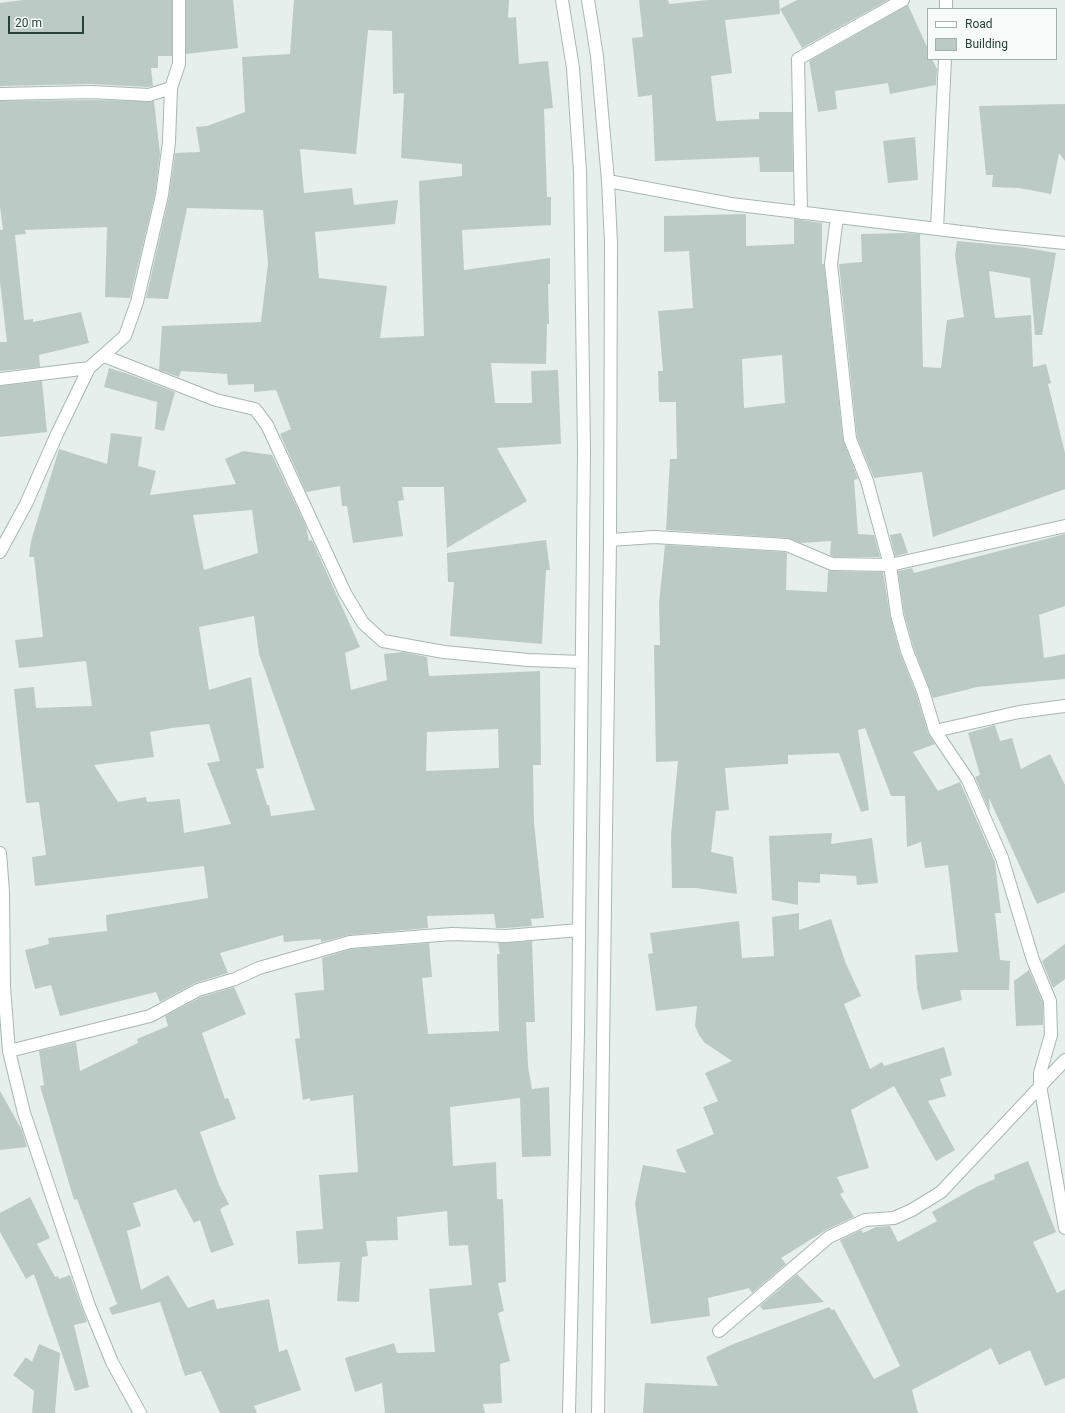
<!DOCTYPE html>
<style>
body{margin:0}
#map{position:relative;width:1065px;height:1413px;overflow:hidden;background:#e6efeb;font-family:Roboto,sans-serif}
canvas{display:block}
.legend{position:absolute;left:927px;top:8px;width:130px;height:52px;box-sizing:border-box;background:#f7fbf9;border:1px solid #a3b1ad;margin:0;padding:5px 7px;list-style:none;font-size:12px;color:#24423a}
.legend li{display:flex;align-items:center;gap:8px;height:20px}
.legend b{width:20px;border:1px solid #a3b1ad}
.scale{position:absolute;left:8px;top:16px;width:76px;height:18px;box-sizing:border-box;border:2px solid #24423a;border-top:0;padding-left:5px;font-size:12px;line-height:14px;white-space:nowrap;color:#24423a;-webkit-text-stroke:3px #f7fbf9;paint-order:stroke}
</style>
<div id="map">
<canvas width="1065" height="1413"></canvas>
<ul class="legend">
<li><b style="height:5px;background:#fff"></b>Road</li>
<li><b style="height:11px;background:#bbcac4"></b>Building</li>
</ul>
<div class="scale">20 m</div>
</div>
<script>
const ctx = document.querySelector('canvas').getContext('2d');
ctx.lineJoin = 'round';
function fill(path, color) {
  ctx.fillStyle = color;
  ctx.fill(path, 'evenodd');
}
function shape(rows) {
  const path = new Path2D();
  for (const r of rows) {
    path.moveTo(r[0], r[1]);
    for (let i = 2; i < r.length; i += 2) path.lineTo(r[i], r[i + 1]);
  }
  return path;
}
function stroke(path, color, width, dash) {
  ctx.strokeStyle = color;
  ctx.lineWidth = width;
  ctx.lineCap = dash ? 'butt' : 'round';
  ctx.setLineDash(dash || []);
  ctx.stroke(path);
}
fill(shape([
 [23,0,172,0,172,56,158,56,158,68,151,68,153,86,148,87,91,84,0,86,0,3],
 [186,0,233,0,238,48,186,54],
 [294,0,509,0,508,18,516,17,519,64,548,61,553,108,544,109,547,197,551,197,551,225,462,230,464,270,550,258,550,284,548,284,549,324,547,324,546,364,491,363,495,403,532,403,531,371,558,370,561,444,497,448,527,501,447,548,444,487,402,487,404,500,398,501,403,536,353,543,347,506,342,506,340,486,306,492,280,434,291,429,276,390,254,392,254,384,228,385,227,374,181,371,179,377,159,370,162,326,261,322,268,264,263,210,187,208,168,299,146,298,169,197,175,153,200,152,196,127,207,126,245,112,242,57,290,54],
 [368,30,392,31,393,94,404,93,401,158,462,164,462,176,419,181,424,336,380,338,387,286,319,278,315,232,395,224,398,200,354,205,352,188,304,193,300,149,356,154],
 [639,0,668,0,669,4,708,0,779,0,780,14,725,20,732,73,711,76,716,121,759,119,759,112,792,112,793,172,760,172,759,157,655,161,652,95,638,97,632,38,643,37],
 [797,0,888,0,802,48,780,9],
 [908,5,928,49,928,59,932,59,937,69,936,85,890,94,888,83,835,91,837,109,818,112,809,61],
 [91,100,154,101,160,154,155,194,130,298,105,297,107,227,25,230,26,234,15,235,24,320,33,319,33,322,81,312,89,343,39,355,40,367,0,371,0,342,7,342,0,282,0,230,3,230,0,206,0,101],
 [1065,104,1065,161,1059,153,1051,194,1019,188,992,187,993,175,986,175,979,106],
 [915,137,918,180,888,183,883,141],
 [746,214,746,246,794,244,794,219,822,223,822,264,824,264,843,440,858,479,854,480,858,534,874,535,880,557,834,557,830,555,831,541,801,543,787,538,666,530,670,459,677,459,676,410,676,402,659,402,658,371,663,371,658,311,693,308,689,251,664,252,664,216],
 [782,355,785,403,744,408,742,359],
 [906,233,920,234,923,367,941,368,947,320,964,317,955,256,957,241,1020,247,1056,253,1042,335,1035,335,1030,278,989,271,995,318,1031,315,1033,367,1046,364,1051,383,1048,384,1065,453,1065,489,933,537,922,472,874,478,857,437,839,264,862,262,861,234],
 [109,368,128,374,175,392,164,431,155,429,157,402,104,387],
 [42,381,47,432,0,437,0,386],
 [111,433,142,437,138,466,156,471,150,495,236,484,225,459,243,451,272,455,306,526,309,541,312,540,360,647,345,653,351,690,387,680,384,654,403,652,427,657,429,676,540,671,541,765,533,765,534,823,544,918,531,919,532,926,506,928,496,928,494,914,427,916,428,928,349,935,321,942,321,939,284,942,283,935,220,953,228,973,195,983,160,1002,156,992,60,1016,51,985,35,989,25,950,49,944,48,938,107,931,106,915,208,898,204,866,35,886,32,857,46,855,39,802,26,803,14,689,34,687,36,708,92,706,86,661,19,668,15,640,43,637,34,557,29,557,31,541,59,449,107,464],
 [252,510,258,553,204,570,193,515],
 [254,616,259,654,315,810,271,816,269,805,267,805,256,769,264,768,251,677,209,690,199,627],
 [209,724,220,761,207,763,231,824,184,833,180,799,147,802,146,797,118,802,94,765,154,757,150,732,172,728],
 [498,729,499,768,426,771,427,732],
 [901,533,908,553,895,556,890,535],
 [1065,534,1065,606,1039,615,1044,658,1065,654,1065,679,977,687,933,698,914,649,904,613,898,571,912,568,914,573],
 [546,540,550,570,546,570,542,644,450,636,454,582,448,582,447,553],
 [665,545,785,552,787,553,786,590,827,592,828,571,883,572,890,616,900,653,916,693,928,733,935,744,913,752,938,791,960,782,995,862,1001,913,995,913,1000,960,1010,961,1009,990,960,990,962,1000,922,1010,917,988,915,955,958,952,948,865,925,868,921,842,907,847,905,796,891,796,865,728,858,730,869,810,861,812,839,753,788,755,788,764,725,768,729,810,716,811,711,852,733,857,737,894,696,888,672,888,671,835,678,761,656,762,654,645,660,645,659,603],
 [995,725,1000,741,1012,738,1021,769,1050,754,1065,785,1065,892,1037,904,989,798,990,812,975,777,980,775,968,733],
 [832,833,831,844,872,838,878,883,857,885,856,876,820,874,820,883,798,882,798,905,772,900,769,836],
 [799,913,799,930,831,919,846,964,861,996,844,1004,870,1069,882,1062,884,1066,944,1047,952,1075,940,1079,946,1096,928,1101,955,1150,936,1161,894,1086,851,1110,869,1168,837,1177,844,1192,840,1194,854,1217,826,1230,781,1258,786,1264,752,1293,749,1288,708,1298,710,1316,651,1324,635,1203,643,1165,686,1173,676,1150,714,1134,703,1107,718,1101,705,1073,732,1061,705,1043,699,1035,695,1026,697,1006,656,1011,648,954,653,953,650,933,739,921,742,958,774,956,772,917],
 [532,941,535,1022,526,1022,528,1066,532,1089,549,1087,551,1156,522,1157,520,1098,450,1107,453,1166,496,1162,497,1199,503,1199,506,1282,498,1283,504,1311,498,1313,510,1361,500,1364,502,1403,483,1404,485,1413,385,1413,382,1383,355,1392,345,1358,394,1343,397,1353,435,1352,429,1289,472,1285,468,1245,449,1246,447,1211,397,1217,398,1240,366,1241,368,1256,362,1257,359,1302,337,1301,340,1262,298,1264,296,1231,323,1229,319,1175,358,1172,353,1095,310,1101,310,1098,303,1100,295,1039,300,1038,295,993,324,990,322,958,351,949,429,943,432,977,422,978,428,1034,499,1031,497,954,500,954,498,943],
 [1065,944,1065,979,1053,988,1042,961],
 [1029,970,1043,1003,1043,1025,1016,1026,1014,981],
 [234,987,246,1014,202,1033,225,1099,228,1098,236,1119,200,1132,219,1185,229,1204,220,1209,234,1245,211,1253,200,1220,194,1223,176,1189,133,1203,141,1226,127,1231,141,1290,168,1275,188,1308,214,1299,217,1309,269,1299,279,1352,287,1349,301,1390,254,1406,257,1413,220,1413,201,1371,185,1376,160,1302,112,1315,109,1308,117,1304,77,1199,74,1200,40,1086,44,1085,39,1051,76,1042,80,1071,138,1043,137,1039,168,1026,165,1016,201,997],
 [0,1091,22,1130,27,1147,0,1150],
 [1028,1161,1056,1232,1033,1242,1057,1293,1065,1289,1065,1378,1045,1386,1030,1350,999,1365,991,1348,912,1390,918,1413,643,1413,645,1383,718,1386,706,1357,731,1345,829,1307,832,1310,834,1309,874,1379,900,1366,840,1240,861,1230,863,1233,876,1227,890,1226,898,1242,937,1221,932,1212,976,1187,995,1179,994,1175],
 [30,1197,50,1238,37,1244,55,1277,58,1276,59,1279,70,1275,87,1322,74,1325,89,1387,75,1391,34,1274,26,1279,0,1232,0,1213],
 [797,1274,824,1302,763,1310,760,1306],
 [39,1344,60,1353,55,1413,32,1413,34,1391,13,1375,26,1357,32,1362]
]), '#bbcac4');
const minor = shape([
 [562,0,573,68,580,171,584,450,578,1032,569,1413],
 [588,0,597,56,608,181,611,243,610,540,598,1413],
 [946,9,946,0],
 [0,94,91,92,149,95,171,88],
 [608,181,731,204,995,236,1065,243],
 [801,213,798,59,903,0],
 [837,217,831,264,850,439,867,481,890,565,897,615,907,651,923,691,935,731,968,780,1002,858,1033,960,1050,1001,1051,1035,1040,1073,1040,1085,1065,1228],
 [937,229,945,59],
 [104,356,216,400,255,409,267,425,345,593,363,623,383,641,444,652,528,660,582,662],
 [0,379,89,368],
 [610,540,654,537,787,545,832,564,890,565,1065,526],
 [0,552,26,504,57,434,89,368,125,336,137,302,162,195,169,142,171,88,179,64,179,0],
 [935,731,1019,712,1065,706],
 [0,853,3,891,4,987,9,1051,24,1113,89,1306,112,1362,140,1413],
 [9,1051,150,1016,198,990,235,979,259,968,350,942,452,934,506,936,579,930],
 [719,1331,829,1237,865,1220,894,1218,912,1210,941,1192,1065,1060]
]);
stroke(minor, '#a8b8b2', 14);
stroke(minor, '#fff', 12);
</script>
